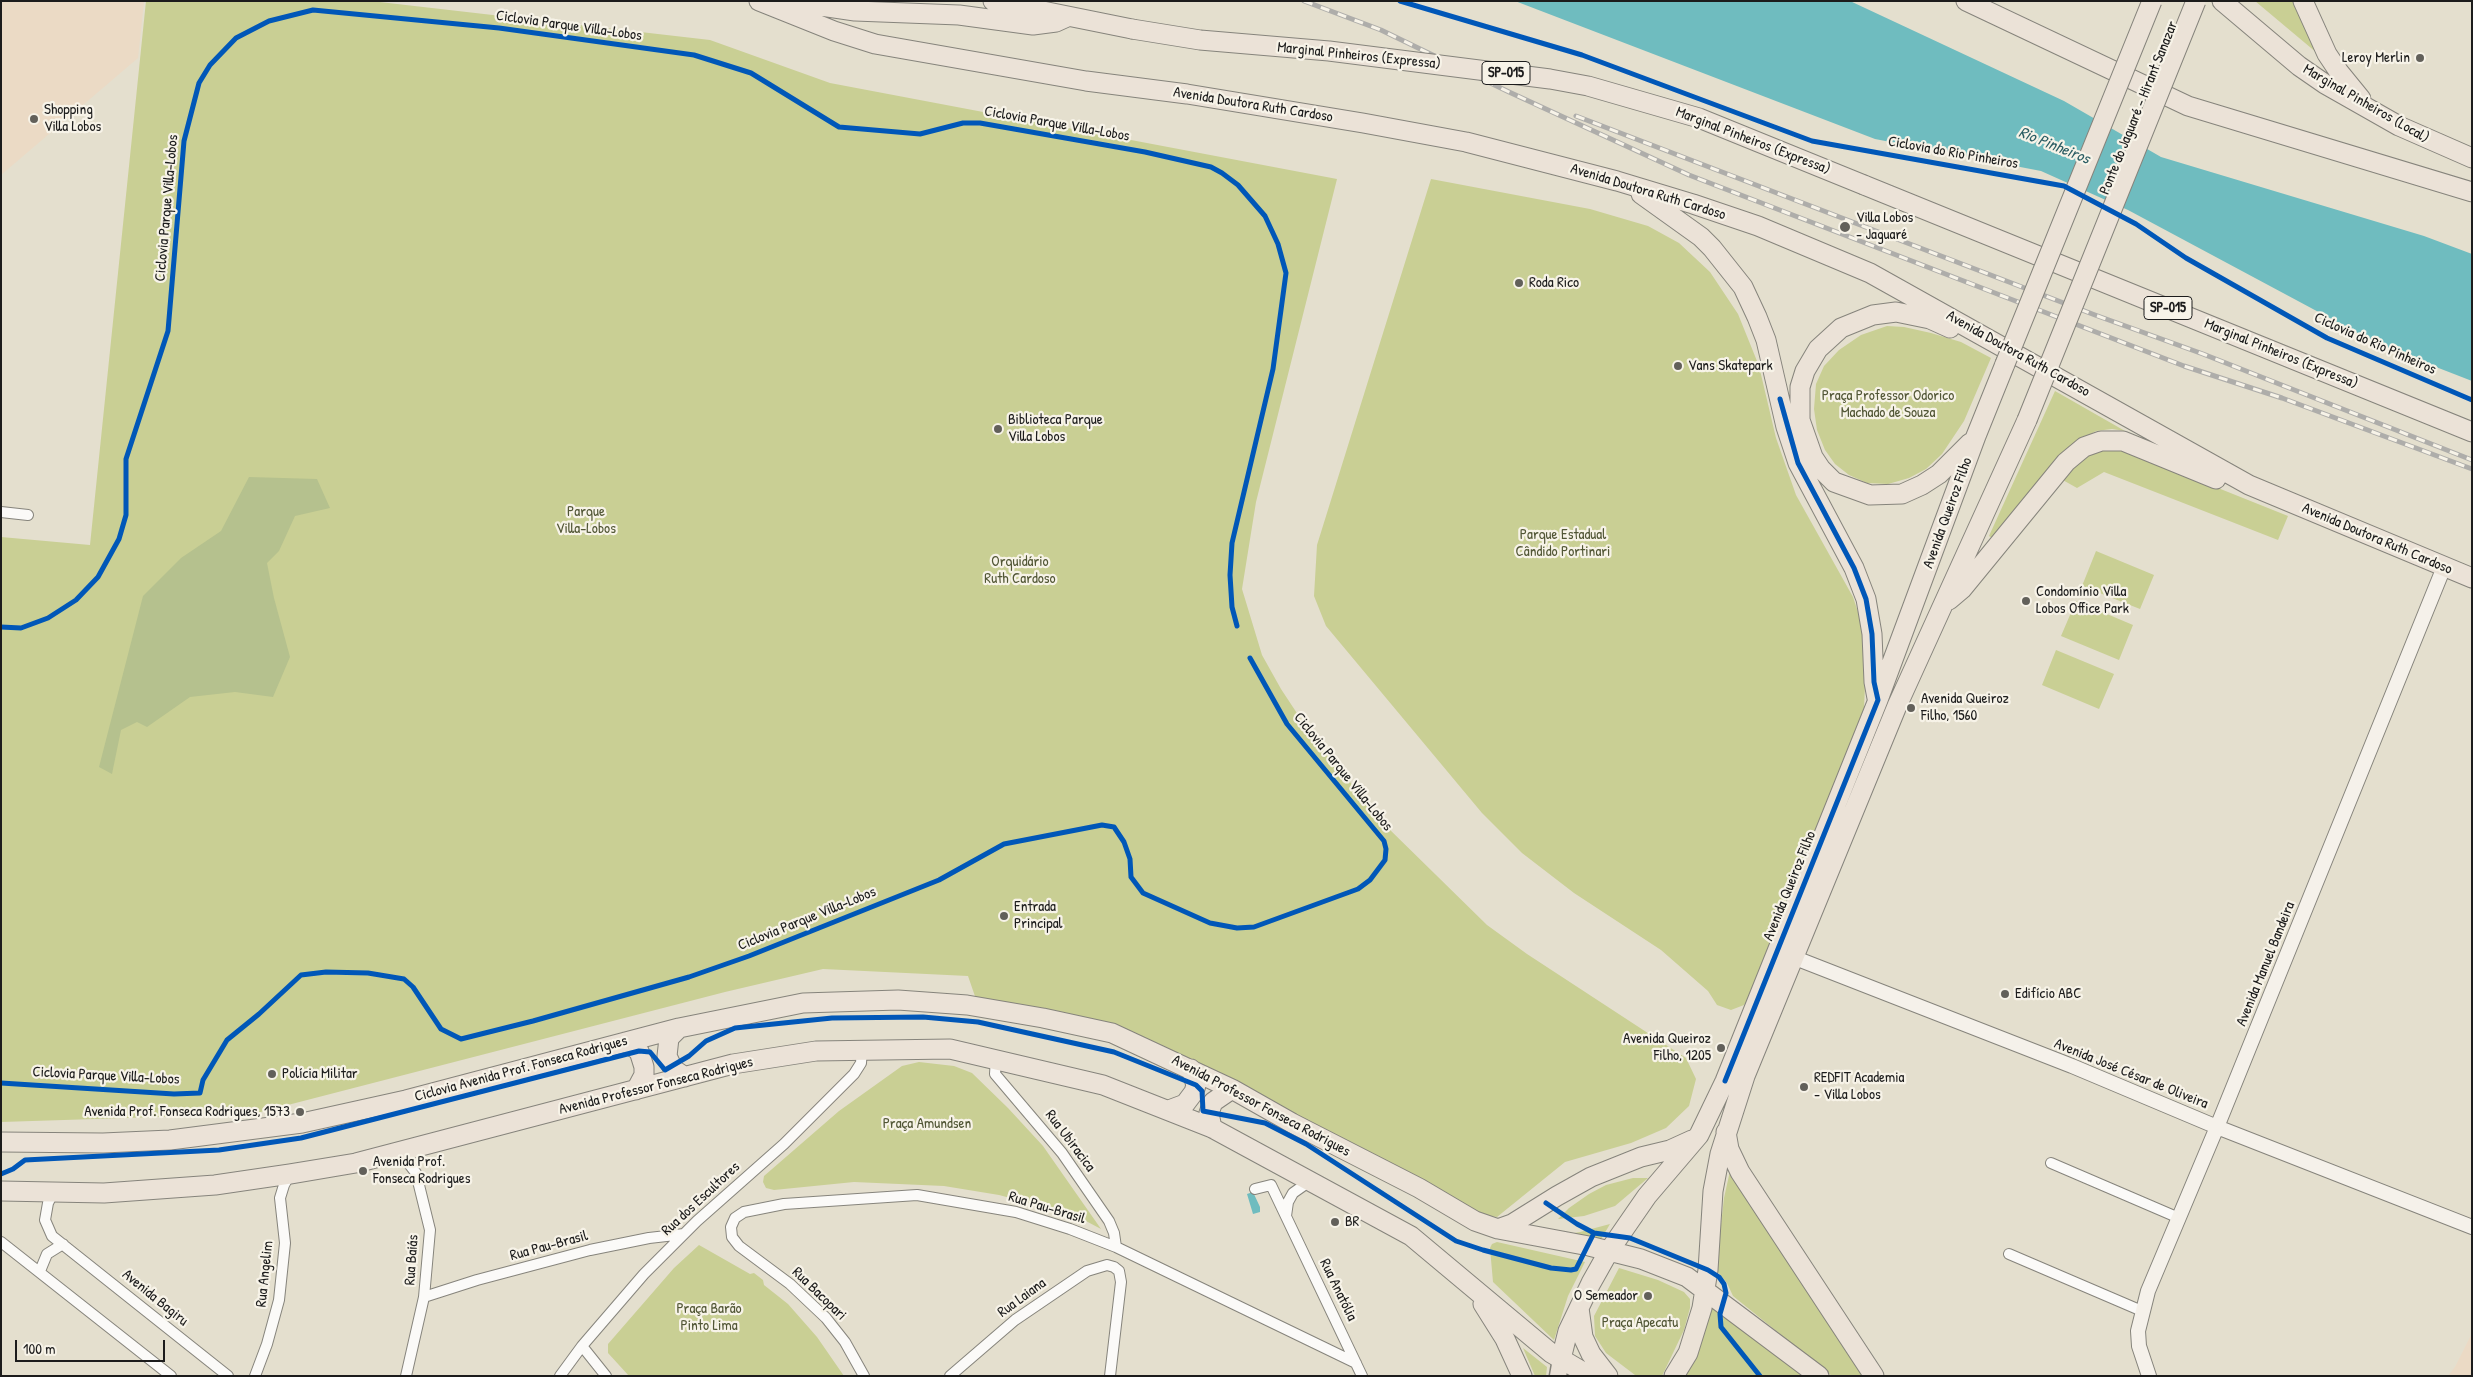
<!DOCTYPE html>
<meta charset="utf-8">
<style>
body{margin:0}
#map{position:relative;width:2473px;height:1377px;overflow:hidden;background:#e4dfce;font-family:"Patrick Hand",sans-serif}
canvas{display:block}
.frame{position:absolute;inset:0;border:2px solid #1c1c1c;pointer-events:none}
.scale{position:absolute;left:15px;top:1340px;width:150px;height:22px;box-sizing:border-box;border:2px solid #1c1c1c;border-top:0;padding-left:6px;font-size:15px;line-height:18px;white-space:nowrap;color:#1c1c1c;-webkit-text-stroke:4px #f7f3e8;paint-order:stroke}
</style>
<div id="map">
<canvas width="2473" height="1377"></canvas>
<div class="frame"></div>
<div class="scale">100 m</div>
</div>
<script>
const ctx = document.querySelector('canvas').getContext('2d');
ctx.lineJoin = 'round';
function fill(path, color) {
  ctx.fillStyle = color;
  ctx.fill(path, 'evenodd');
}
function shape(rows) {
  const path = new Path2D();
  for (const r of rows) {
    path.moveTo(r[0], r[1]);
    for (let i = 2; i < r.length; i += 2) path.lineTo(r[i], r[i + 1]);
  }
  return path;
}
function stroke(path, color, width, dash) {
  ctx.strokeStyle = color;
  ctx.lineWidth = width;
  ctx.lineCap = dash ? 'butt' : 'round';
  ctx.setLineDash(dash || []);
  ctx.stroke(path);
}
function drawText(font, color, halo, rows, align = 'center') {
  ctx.font = font + ' "Patrick Hand",sans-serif';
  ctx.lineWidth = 4.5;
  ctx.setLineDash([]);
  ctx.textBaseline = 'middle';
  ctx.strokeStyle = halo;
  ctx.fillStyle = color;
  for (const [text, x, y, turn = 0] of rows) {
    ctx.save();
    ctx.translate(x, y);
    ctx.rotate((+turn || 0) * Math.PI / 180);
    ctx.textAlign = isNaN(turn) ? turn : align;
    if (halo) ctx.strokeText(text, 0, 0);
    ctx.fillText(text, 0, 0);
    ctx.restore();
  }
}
fill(shape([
 [1,1,144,1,138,58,1,175],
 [2472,1333,2472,1376,2448,1376,2455,1367]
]), '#ebdac5');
fill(shape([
 [146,1,371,1,710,40,830,83,1337,179,1256,502,1242,589,1262,655,1281,689,1314,739,1360,794,1384,824,1487,925,1527,954,1686,1058,1696,1079,1689,1106,1666,1128,1631,1143,1565,1162,1497,1217,1473,1214,1206,1070,1097,1020,977,1002,968,976,823,969,725,992,253,1114,1,1122,1,537,90,545],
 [2255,1,2296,1,2317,53],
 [1431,179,1590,209,1648,226,1679,243,1710,272,1738,314,1759,366,1776,438,1796,495,1853,597,1864,630,1866,664,1864,708,1753,990,1744,1005,1731,1010,1717,1005,1708,991,1661,950,1574,893,1522,853,1482,813,1326,626,1314,596,1317,545],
 [1887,326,1904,327,1931,333,1961,342,1991,358,1964,421,1942,454,1926,469,1909,478,1888,484,1867,483,1849,475,1835,464,1825,450,1817,430,1814,409,1816,384,1824,366,1839,350,1861,335],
 [2055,391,2125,431,2112,429,2096,431,2071,445,1992,538,1989,536],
 [2118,448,2288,516,2278,540,2104,472,2077,488,2061,479,2087,455,2104,449],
 [2096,551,2154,575,2140,609,2082,586],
 [2076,601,2133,625,2119,660,2061,636],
 [2056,650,2114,674,2099,709,2042,685],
 [919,1062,954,1066,972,1073,1008,1108,1043,1146,1101,1229,1084,1220,1048,1208,999,1195,944,1186,854,1182,774,1190,766,1188,763,1182,764,1176,839,1111,902,1066],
 [1730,1171,1865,1376,1832,1376,1733,1296,1727,1283,1716,1270,1724,1198],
 [1633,1178,1648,1178,1615,1206,1584,1216,1558,1219,1569,1208,1589,1194,1606,1185],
 [1610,1224,1600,1241,1568,1234,1580,1232],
 [1497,1242,1585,1262,1568,1296,1554,1340,1493,1282,1490,1248,1492,1244],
 [699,1245,750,1274,754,1273,763,1280,764,1285,788,1304,817,1337,844,1376,629,1376,608,1353,608,1344,674,1268],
 [1619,1268,1658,1280,1684,1292,1690,1299,1690,1308,1684,1330,1662,1376,1635,1375,1606,1353,1595,1336,1594,1316],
 [1712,1309,1717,1309,1804,1376,1686,1376,1696,1357],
 [1523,1348,1547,1367,1546,1376,1535,1376]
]), '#c9cf94');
fill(shape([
 [249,477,317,479,330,508,295,516,279,551,267,563,274,598,290,657,273,697,235,692,190,697,147,727,137,722,121,730,112,774,99,767,143,596,181,558,221,531]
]), '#b5c18e');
fill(shape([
 [1515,1,1850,1,2064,101,2161,157,2424,236,2472,254,2472,381,2382,346,2128,210,2041,171,1875,139],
 [1253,1192,1260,1207,1260,1212,1253,1214,1247,1194]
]), '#6fbcbf');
const street = shape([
 [1,512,28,515],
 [996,1058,995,1074,1062,1153,1109,1221,1114,1233,1116,1247],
 [399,1151,416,1173,430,1230,424,1297,406,1376],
 [2051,1163,2179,1218],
 [1255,1189,1271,1185,1362,1376],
 [54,1191,48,1203,45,1220,52,1236,228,1376],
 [1286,1216,1288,1202,1293,1193,1310,1181],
 [1,1242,171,1376],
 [2009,1254,2142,1311],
 [40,1271,47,1254,63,1244],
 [424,1297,477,1280,590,1250,649,1238,684,1234],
 [582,1346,606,1376],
 [255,1376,267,1344,279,1300,285,1243,280,1198,284,1185,290,1174],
 [560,1376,582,1346,644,1274,697,1221,784,1144,854,1074,861,1063,862,1049],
 [864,1376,845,1342,826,1318,790,1284,739,1246,732,1237,731,1227,735,1218,744,1212,784,1204,917,1195,1016,1212,1070,1229,1116,1247,1356,1363],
 [950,1376,1015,1320,1087,1271,1107,1265,1114,1267,1119,1271,1121,1282,1110,1376]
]);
const secondary = shape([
 [1785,954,2072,1066,2217,1127,2472,1227],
 [2149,1376,2139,1346,2138,1331,2148,1291,2217,1127,2444,567]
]);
const primary = shape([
 [1558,1376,1561,1359]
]);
const highway = shape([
 [759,1,834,31,875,44,1086,81,1187,94,1363,123,1466,142,1617,181,1693,204,1758,226,1870,273,2249,485,2472,578],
 [787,1,855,11,959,15,1033,25,1056,22,1067,17],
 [993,1,1132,29],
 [1966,1,2188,106,2472,192],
 [2222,1,2299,66,2325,84,2399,126,2472,158],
 [2303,1,2327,54,2339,72,2361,99],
 [1864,185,2472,432],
 [1641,194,1701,237,1712,248,1743,287,1757,317,1766,340,1786,427,1798,463,1854,568,1866,599,1872,634,1874,682,1877,698],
 [1950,328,1930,319,1896,312,1873,315,1841,328,1818,349,1805,371,1800,387,1800,420,1813,457,1821,469,1834,482,1870,495,1902,494,1922,485,1939,474,1970,443],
 [1949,600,1962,589,2066,462,2084,447,2101,441,2123,441,2216,479],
 [679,1028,669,1038,667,1056,673,1069,685,1077],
 [625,1042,639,1051,644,1067,644,1075,636,1090],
 [1169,1110,1185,1104,1194,1092,1196,1085,1191,1069],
 [1212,1128,1209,1113,1213,1102,1232,1089],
 [1726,1132,1729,1149,1740,1172,1874,1376],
 [1,1142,103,1143,170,1140,302,1123,406,1100,679,1028,803,1003,898,1000,967,1005,1043,1018,1112,1033,1232,1089,1292,1123,1419,1188,1475,1221,1498,1229,1589,1246,1641,1259,1687,1277,1819,1376],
 [1,1191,104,1193,215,1185,290,1174,356,1163,733,1064,816,1051,950,1049,1103,1085,1212,1128,1411,1236,1551,1353,1590,1376],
 [1498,1229,1512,1224,1557,1196,1591,1177,1641,1157,1670,1150,1692,1140],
 [1483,1304,1505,1339,1522,1376],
 [1579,1308,1583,1337,1591,1354,1608,1376],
 [1561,1359,1568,1331,1591,1283,1609,1251,1647,1196,1699,1135,1725,1081,1878,700,1976,436,2005,364],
 [1674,1376,1688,1353,1702,1308,1708,1270,1713,1191,1720,1154,1745,1076,1897,706,2027,420]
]);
stroke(street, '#86847c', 12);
stroke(secondary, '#86847c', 16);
stroke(primary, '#86847c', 19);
stroke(highway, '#86847c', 21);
stroke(street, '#fbfaf8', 10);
stroke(secondary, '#f5f1ea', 14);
stroke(primary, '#ebe2d7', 16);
stroke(highway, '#ebe2d7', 19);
const rail = shape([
 [1304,1,1381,30,1509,92,1689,175,2184,366,2282,398,2472,469],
 [1576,116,2095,315,2203,354,2472,460]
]);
stroke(rail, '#aeadaa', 5);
stroke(rail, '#f7f3e8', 3, [9]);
const highwayBridge = shape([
 [1132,29,1200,40,1329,51,1550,79,1588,86,1699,118,1864,185],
 [2005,364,2152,1],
 [2027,420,2196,1]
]);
stroke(highwayBridge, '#86847c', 21, []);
stroke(highwayBridge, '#ebe2d7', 19);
stroke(shape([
 [1400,1,1582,55,1812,141,2064,186,2136,224,2186,258,2327,338,2472,400],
 [1,627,21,628,48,618,76,600,98,577,119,539,126,515,126,459,168,331,184,141,199,83,210,65,236,38,269,21,313,10,499,28,694,55,751,73,839,127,920,134,963,123,980,123,1145,152,1211,167,1222,173,1238,185,1265,216,1278,244,1286,273,1273,369,1232,543,1230,575,1232,607,1237,626],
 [1725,1081,1878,700,1874,682,1872,634,1866,599,1854,568,1798,463,1780,399],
 [1,1083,174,1094,200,1093,203,1080,227,1040,259,1014,301,975,326,972,368,973,404,979,413,987,441,1029,461,1039,533,1021,689,977,749,956,939,880,1004,844,1102,825,1114,827,1124,842,1130,859,1131,877,1143,893,1210,923,1237,928,1254,927,1358,889,1370,880,1385,860,1386,849,1384,841,1287,724,1250,658],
 [1,1174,13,1169,25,1160,219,1150,301,1138,639,1051,650,1052,665,1070,689,1056,706,1041,735,1028,832,1018,923,1017,978,1022,1114,1052,1196,1085,1202,1091,1203,1111,1265,1123,1306,1144,1456,1241,1483,1250,1551,1268,1571,1270,1576,1269,1594,1233],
 [1546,1203,1577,1224,1594,1233,1630,1238,1708,1270,1719,1277,1724,1284,1726,1293,1720,1314,1721,1327,1760,1376]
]), '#0057b8', 5);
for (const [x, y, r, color] of [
 [2420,58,5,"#62605a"],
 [34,119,5,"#62605a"],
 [1845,227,6,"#62605a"],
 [1519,283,5,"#62605a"],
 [1678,366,5,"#62605a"],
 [998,429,5,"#62605a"],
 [2026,601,5,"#62605a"],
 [1911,708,5,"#62605a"],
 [1004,916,5,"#62605a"],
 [2005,994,5,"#62605a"],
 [1721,1048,5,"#62605a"],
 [272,1074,5,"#62605a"],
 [1804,1087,5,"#62605a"],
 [300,1112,5,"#62605a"],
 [363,1171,5,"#62605a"],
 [1335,1222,5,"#62605a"],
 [1648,1296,5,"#62605a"]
]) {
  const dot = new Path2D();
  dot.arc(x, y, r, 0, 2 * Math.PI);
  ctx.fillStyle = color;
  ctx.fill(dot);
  stroke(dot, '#f7f3e8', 2);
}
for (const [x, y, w] of [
 [1506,73,48],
 [2168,308,48]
]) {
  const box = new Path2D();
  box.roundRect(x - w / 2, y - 11.5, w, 23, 4);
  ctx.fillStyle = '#f7f3e8';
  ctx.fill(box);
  stroke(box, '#1c1c1c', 1);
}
drawText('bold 14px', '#1c1c1c', null, [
 ["SP-015",1506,73],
 ["SP-015",2168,308]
]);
drawText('15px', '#1c1c1c', '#f7f3e8', [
 ["Ciclovia Parque Villa-Lobos",569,26,8],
 ["Marginal Pinheiros (Expressa)",1359,56,6],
 ["Marginal Pinheiros (Local)",2366,104,30],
 ["Avenida Doutora Ruth Cardoso",1253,105,9],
 ["Ponte do Jaguaré - Hirant Sanazar",2139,108,-68],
 ["Ciclovia Parque Villa-Lobos",1057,124,10],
 ["Marginal Pinheiros (Expressa)",1753,141,21],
 ["Ciclovia do Rio Pinheiros",1953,153,10],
 ["Avenida Doutora Ruth Cardoso",1648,192,17],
 ["Ciclovia Parque Villa-Lobos",167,208,-85],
 ["Ciclovia do Rio Pinheiros",2375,344,24],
 ["Avenida Doutora Ruth Cardoso",2018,354,29],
 ["Marginal Pinheiros (Expressa)",2281,354,22],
 ["Avenida Queiroz Filho",1948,513,-70],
 ["Avenida Doutora Ruth Cardoso",2377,539,23],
 ["Ciclovia Parque Villa-Lobos",1343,772,51],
 ["Avenida Queiroz Filho",1790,886,-68],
 ["Ciclovia Parque Villa-Lobos",807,919,-22],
 ["Avenida Manuel Bandeira",2266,964,-68],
 ["Ciclovia Avenida Prof. Fonseca Rodrigues",521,1069,-15],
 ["Avenida José César de Oliveira",2131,1074,22],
 ["Ciclovia Parque Villa-Lobos",106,1076,3],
 ["Avenida Professor Fonseca Rodrigues",656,1086,-14],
 ["Avenida Professor Fonseca Rodrigues",1261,1106,28],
 ["Rua Ubiracica",1070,1141,53],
 ["Rua dos Escultores",701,1199,-43],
 ["Rua Pau-Brasil",1047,1208,17],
 ["Rua Pau-Brasil",549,1246,-15],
 ["Rua Baiás",412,1260,-86],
 ["Rua Angelim",265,1274,-84],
 ["Rua Anatólia",1338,1290,64],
 ["Rua Bacopari",819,1294,44],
 ["Avenida Bagiru",155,1298,39],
 ["Rua Laiana",1022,1298,-36]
]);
drawText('15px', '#1c1c1c', '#f7f3e8', [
 ["Leroy Merlin",2410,58,"right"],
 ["Shopping",44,110],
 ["Villa Lobos",44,127],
 ["Villa Lobos",1856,218],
 ["- Jaguaré",1856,235],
 ["Roda Rico",1529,283],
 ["Vans Skatepark",1688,366],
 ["Biblioteca Parque",1008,420],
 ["Villa Lobos",1008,437],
 ["Condomínio Villa",2036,592],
 ["Lobos Office Park",2036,609],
 ["Avenida Queiroz",1921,699],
 ["Filho, 1560",1921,716],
 ["Entrada",1014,907],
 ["Principal",1014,924],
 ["Edifício ABC",2015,994],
 ["Avenida Queiroz",1711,1039,"right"],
 ["Filho, 1205",1711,1056,"right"],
 ["Polícia Militar",282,1074],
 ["REDFIT Academia",1814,1078],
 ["- Villa Lobos",1814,1095],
 ["Avenida Prof. Fonseca Rodrigues, 1573",290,1112,"right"],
 ["Avenida Prof.",373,1162],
 ["Fonseca Rodrigues",373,1179],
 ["BR",1345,1222],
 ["O Semeador",1638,1296,"right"]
], 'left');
drawText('15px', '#515635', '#f7f3e8', [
 ["Praça Professor Odorico",1888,396],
 ["Machado de Souza",1888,413],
 ["Parque",586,512],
 ["Villa-Lobos",586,529],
 ["Parque Estadual",1563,535],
 ["Cândido Portinari",1563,552],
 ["Orquidário",1020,562],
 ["Ruth Cardoso",1020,579],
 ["Praça Amundsen",927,1124],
 ["Praça Barão",709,1309],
 ["Pinto Lima",709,1326],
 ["Praça Apecatu",1640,1323]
]);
drawText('italic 16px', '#2b5d63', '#f7f3e8', [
 ["Rio Pinheiros",2054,146,22]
]);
</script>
